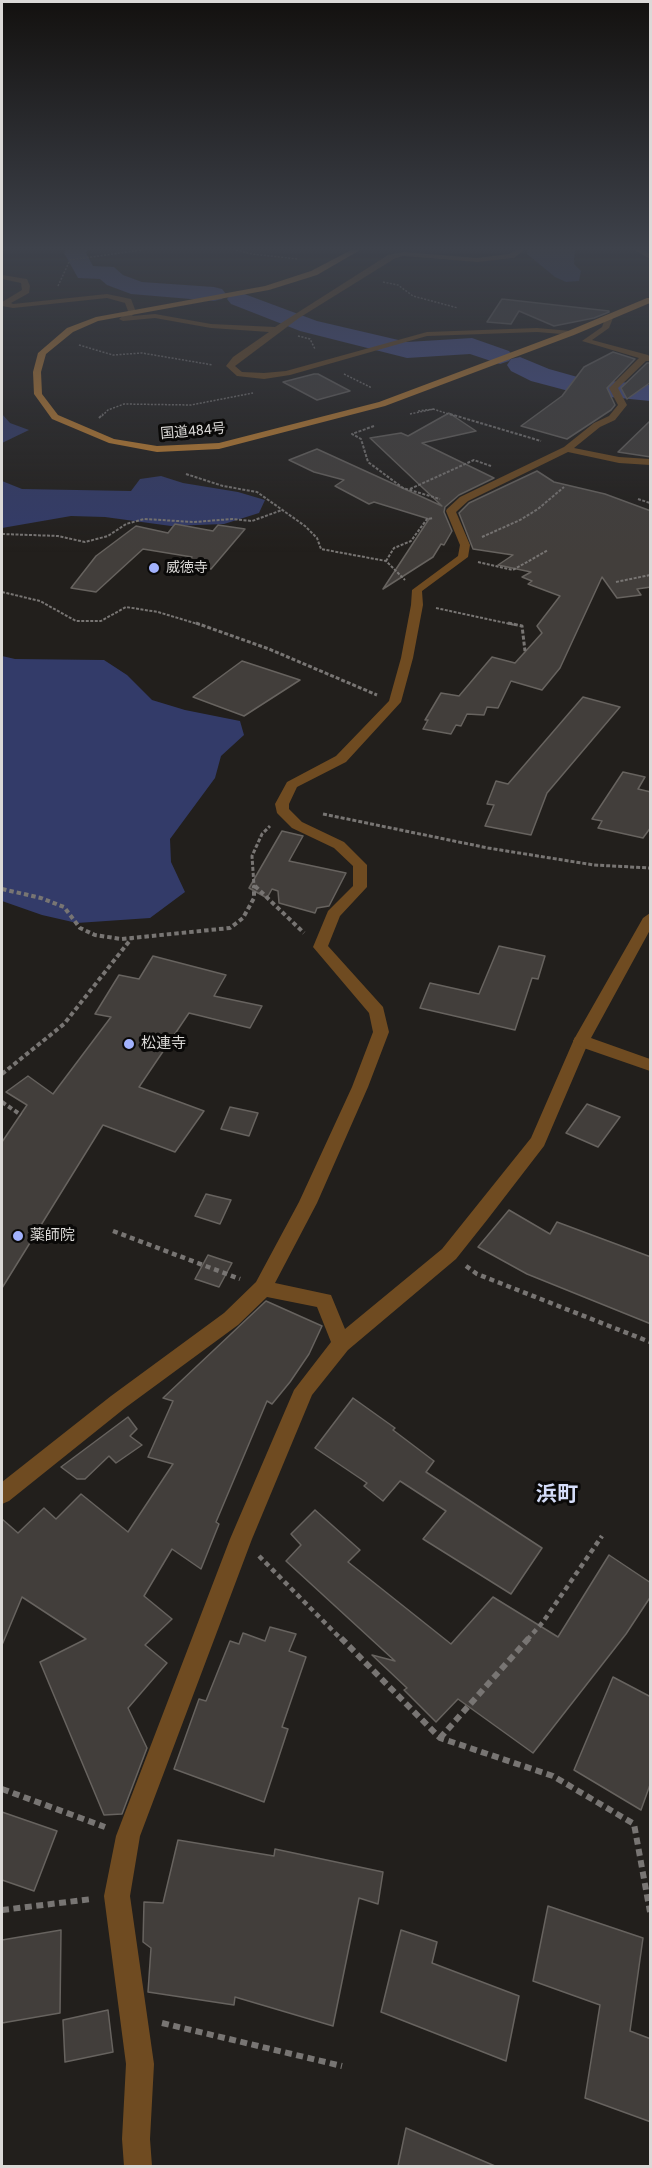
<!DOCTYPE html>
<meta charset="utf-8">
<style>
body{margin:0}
#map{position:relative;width:652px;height:2168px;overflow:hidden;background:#221f1c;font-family:Roboto,sans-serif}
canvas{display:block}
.frame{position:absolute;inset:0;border:3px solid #dbd9d7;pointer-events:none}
</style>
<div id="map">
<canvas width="652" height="2168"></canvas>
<div class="frame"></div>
</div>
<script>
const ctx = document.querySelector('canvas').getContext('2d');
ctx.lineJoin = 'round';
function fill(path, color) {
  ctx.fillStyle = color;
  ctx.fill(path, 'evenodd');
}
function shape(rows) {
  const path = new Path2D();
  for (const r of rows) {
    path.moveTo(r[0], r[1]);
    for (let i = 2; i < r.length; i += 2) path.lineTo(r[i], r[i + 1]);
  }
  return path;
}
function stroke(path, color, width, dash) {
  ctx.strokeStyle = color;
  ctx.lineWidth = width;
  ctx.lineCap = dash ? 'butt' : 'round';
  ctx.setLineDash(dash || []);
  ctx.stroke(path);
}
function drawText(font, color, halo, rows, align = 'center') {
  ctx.font = font + ' Roboto,"Noto Sans JP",sans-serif';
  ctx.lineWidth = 6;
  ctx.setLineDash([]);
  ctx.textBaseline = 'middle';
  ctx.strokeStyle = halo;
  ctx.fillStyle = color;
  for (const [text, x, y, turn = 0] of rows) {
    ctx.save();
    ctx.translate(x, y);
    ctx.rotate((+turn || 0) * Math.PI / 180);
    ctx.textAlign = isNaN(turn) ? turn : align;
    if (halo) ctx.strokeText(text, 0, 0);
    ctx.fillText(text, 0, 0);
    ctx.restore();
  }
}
fill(shape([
 [528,249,575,249,574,264,581,271,579,281,566,282,555,277,527,254],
 [2,414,10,423,29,430,2,443],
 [161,476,183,483,238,492,265,500,259,513,224,524,171,526,105,517,71,516,2,528,2,481,22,489,131,491,140,479],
 [2,656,15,659,104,660,127,675,152,700,185,710,240,721,244,735,221,756,215,778,170,839,171,862,185,892,150,918,77,923,42,915,2,901]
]), '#333b69');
fill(shape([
 [66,249,89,249,86,253,93,266,114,267,123,275,142,282,214,287,222,289,226,294,222,299,214,301,131,294,107,285,100,279,78,278,64,253,66,249],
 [239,292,317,321,407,342,472,338,509,351,513,356,509,361,500,364,470,354,407,358,300,331,231,304,227,299,231,294,239,292],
 [520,357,549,369,581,378,650,385,650,401,580,394,531,381,511,371,507,365,511,359,520,357]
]), '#454f91');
const building = shape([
 [502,299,609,311,609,312,594,318,554,326,519,311,511,324,487,322,502,299],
 [613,352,635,359,607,388,615,405,611,410,567,439,521,426,562,396,584,367,613,352],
 [647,363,651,363,651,382,627,399,621,388,647,363],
 [314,374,318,374,350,391,317,400,283,382,314,374],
 [449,413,476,431,422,443,494,478,459,495,445,507,444,512,452,531,444,545,441,544,433,557,383,589,429,519,374,502,369,504,335,486,344,480,314,472,289,460,317,449,442,506,370,438,401,433,408,436,449,413],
 [651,420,651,457,618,452,651,420],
 [537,471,554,482,605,494,651,511,651,587,637,589,641,595,617,598,602,577,560,668,542,690,511,681,498,708,487,707,484,715,467,714,461,726,456,725,451,734,423,729,428,720,425,720,441,693,459,696,492,657,515,663,542,633,537,626,560,596,528,584,532,581,522,577,531,572,498,565,513,555,473,549,459,513,469,503,537,471],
 [175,524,213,531,218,525,245,529,211,569,184,565,192,557,143,549,96,592,71,588,96,556,136,526,168,533,175,524],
 [242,661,300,680,244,716,193,697,242,661],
 [583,697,620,707,547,793,531,835,485,826,494,805,487,804,496,781,508,784,583,697],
 [623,772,645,777,638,789,651,792,651,827,643,838,598,828,602,821,592,819,623,772],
 [282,831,303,836,289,861,346,873,329,906,317,908,315,913,279,903,278,891,272,889,267,898,249,888,282,831],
 [499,946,545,956,538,979,532,978,515,1030,420,1008,430,983,479,994,499,946],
 [153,956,226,975,214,996,262,1006,250,1028,189,1013,139,1087,204,1111,175,1152,103,1125,2,1288,2,1142,27,1105,6,1092,28,1076,53,1094,111,1017,95,1014,119,975,139,979,153,956],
 [587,1104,620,1117,598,1147,566,1133,587,1104],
 [230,1107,258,1113,249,1136,221,1129,230,1107],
 [206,1194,231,1200,220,1224,195,1216,206,1194],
 [509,1210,550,1234,557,1222,651,1257,651,1324,527,1274,478,1247,509,1210],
 [208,1255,232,1263,219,1287,195,1279,208,1255],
 [266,1301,322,1326,309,1354,290,1382,272,1404,267,1401,216,1522,219,1524,201,1569,172,1549,144,1596,172,1619,145,1645,167,1663,128,1708,147,1748,122,1814,104,1815,40,1662,86,1639,22,1597,2,1645,2,1519,18,1533,44,1508,56,1519,81,1494,128,1532,173,1464,148,1457,173,1401,163,1398,266,1301],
 [353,1398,395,1428,393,1430,434,1461,426,1472,542,1548,511,1594,423,1539,446,1511,400,1481,383,1501,364,1486,367,1483,315,1448,353,1398],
 [128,1417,137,1429,130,1436,142,1445,116,1463,109,1456,85,1479,77,1479,61,1467,128,1417],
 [315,1510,360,1550,348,1562,451,1644,493,1597,558,1637,609,1555,651,1583,651,1596,626,1634,533,1753,458,1699,436,1722,404,1690,407,1688,372,1655,395,1661,286,1561,301,1545,291,1534,315,1510],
 [270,1627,296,1634,289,1651,306,1657,282,1727,288,1729,264,1802,174,1769,199,1699,206,1701,230,1641,239,1644,243,1633,265,1641,270,1627],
 [613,1677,651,1697,651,1782,641,1810,574,1770,613,1677],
 [2,1812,57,1831,34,1891,2,1880,2,1812],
 [178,1840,274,1856,275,1849,383,1872,378,1904,359,1898,333,2026,235,1997,234,2005,148,1992,151,1948,143,1942,144,1902,163,1903,178,1840],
 [548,1906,643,1938,630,2031,651,2039,651,2122,585,2098,600,2005,533,1981,548,1906],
 [61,1930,60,2013,2,2023,2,1940,61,1930],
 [401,1930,437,1942,432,1963,519,1996,506,2061,381,2012,401,1930],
 [108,2010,113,2052,65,2062,63,2020,108,2010],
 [406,2128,495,2166,398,2166,406,2128]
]);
fill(building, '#423e3b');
stroke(building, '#67635f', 1.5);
stroke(shape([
 [233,249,252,254,297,259],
 [383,282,398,285,413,296,458,308],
 [58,286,70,260,148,249],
 [298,336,310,339,315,349],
 [79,345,113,355,142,353,213,365],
 [344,374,372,388],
 [433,409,455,416],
 [410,414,434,409,418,411],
 [102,416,108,410,124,404,191,405,253,393]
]), '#787573', 1.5, [2, 1.5]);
stroke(shape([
 [450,414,541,441],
 [99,418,103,414],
 [374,426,352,434,361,439,368,462,403,488,440,499],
 [186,474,223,486,257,492,305,526,317,538,321,549,386,561,405,580],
 [410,489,474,460,491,466],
 [638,499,650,503],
 [2,534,58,536,85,542,108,536,126,524,144,519,194,522,232,519,252,521,282,510],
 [482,537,520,520,538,509,564,487],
 [386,561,394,548,411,541,427,519,433,518],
 [478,562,513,570,548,550],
 [616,582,650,575],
 [2,592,40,601,76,621,101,621,126,607,158,612,201,625],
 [436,608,515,625]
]), '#787573', 2, [3, 1.5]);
stroke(shape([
 [196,623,269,649,377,695],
 [508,623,522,626,525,651],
 [323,814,488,848,594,865,650,868],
 [256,888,254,886,252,856,262,834,270,826]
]), '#787573', 3, [4, 2]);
stroke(shape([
 [255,886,304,933],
 [2,889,41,898,64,907,80,928,95,935,121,939,230,928,243,918,254,898,254,886],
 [2,1074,64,1024,131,939],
 [2,1102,21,1115]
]), '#787573', 4, [4.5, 3]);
stroke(shape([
 [113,1231,240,1279],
 [466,1266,477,1274,650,1342],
 [259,1556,342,1640],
 [527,1640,543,1622,602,1536]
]), '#787573', 4.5, [5, 4]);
stroke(shape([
 [341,1638,440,1738,553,1776,634,1824,650,1912],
 [440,1738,529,1638],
 [2,1789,105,1827],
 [2,1910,92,1899],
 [162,2023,342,2066]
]), '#787573', 6, [7, 4.5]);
fill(shape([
 [517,249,525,249,514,258,477,262,403,256,394,259,299,318,235,366,242,372,264,373,286,371,427,332,537,328,571,331,574,331,574,335,537,332,427,336,290,375,264,379,237,376,226,366,233,357,269,332,211,328,155,318,123,321,119,319,128,311,125,303,107,298,13,308,2,306,2,302,22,290,21,283,2,279,2,275,27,279,30,286,29,293,11,303,13,304,107,294,131,299,136,312,132,316,155,314,211,324,275,327,388,255,403,252,477,258,509,254,517,249],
 [633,249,642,249,650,254,650,259,633,249],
 [606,316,613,318,609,328,592,340,648,355,650,357,650,361,646,361,618,388,627,405,615,420,600,427,574,448,619,457,650,459,650,465,619,463,568,452,468,501,456,512,470,545,468,557,422,591,423,605,413,658,401,702,346,762,297,787,289,804,289,809,302,822,344,842,367,865,367,887,340,916,328,946,383,1007,389,1032,368,1087,317,1203,275,1283,331,1295,345,1329,442,1249,531,1138,575,1037,587,1037,589,1041,544,1146,487,1220,456,1259,348,1350,312,1395,252,1539,140,1836,130,1896,154,2064,150,2139,152,2166,124,2166,122,2139,126,2064,104,1896,116,1836,230,1539,294,1390,331,1342,317,1307,267,1297,238,1325,125,1408,9,1501,2,1504,2,1482,111,1396,224,1313,256,1282,299,1202,352,1087,373,1032,369,1013,313,947,328,911,353,886,353,866,334,848,292,828,277,813,275,804,287,782,336,756,389,701,401,658,411,605,412,590,458,556,460,545,446,511,447,509,460,497,564,447,594,423,609,416,618,405,609,388,639,358,582,341,602,327,606,316]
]), '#6f4b21');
fill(shape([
 [650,913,650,930,591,1038,650,1059,650,1071,575,1045,573,1041,643,918,650,913]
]), '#6f4b21');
fill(shape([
 [2,249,7,249,2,252,2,249],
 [353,249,362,249,317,275,269,290,98,321,73,332,46,354,41,372,42,394,58,415,114,439,157,446,219,443,379,402,568,331,647,298,650,298,650,303,574,335,385,406,219,449,157,452,109,443,52,419,34,394,33,372,38,353,67,328,96,317,265,286,311,271,353,249]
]), '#c28030');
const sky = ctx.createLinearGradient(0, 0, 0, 553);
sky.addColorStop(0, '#13110f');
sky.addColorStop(0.45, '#3e424b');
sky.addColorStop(1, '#3e424b00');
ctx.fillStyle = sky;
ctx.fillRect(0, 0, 652, 553);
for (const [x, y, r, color] of [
 [154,568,6,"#a2b2fd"],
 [129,1044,6,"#a2b2fd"],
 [18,1236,6,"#a2b2fd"]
]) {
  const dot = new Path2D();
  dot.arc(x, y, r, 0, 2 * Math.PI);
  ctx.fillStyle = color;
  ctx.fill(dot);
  stroke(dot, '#0a0908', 2);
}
drawText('14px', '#dbd9d7', '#0a0908', [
 ["国道484号",193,432,-5]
]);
drawText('14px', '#dbd9d7', '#0a0908', [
 ["威徳寺",166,568]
], 'left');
drawText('15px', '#dbd9d7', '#0a0908', [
 ["松連寺",141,1044],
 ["薬師院",30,1236]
], 'left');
drawText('bold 21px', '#d5ddf9', '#0a0908', [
 ["浜町",557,1496]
]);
</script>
